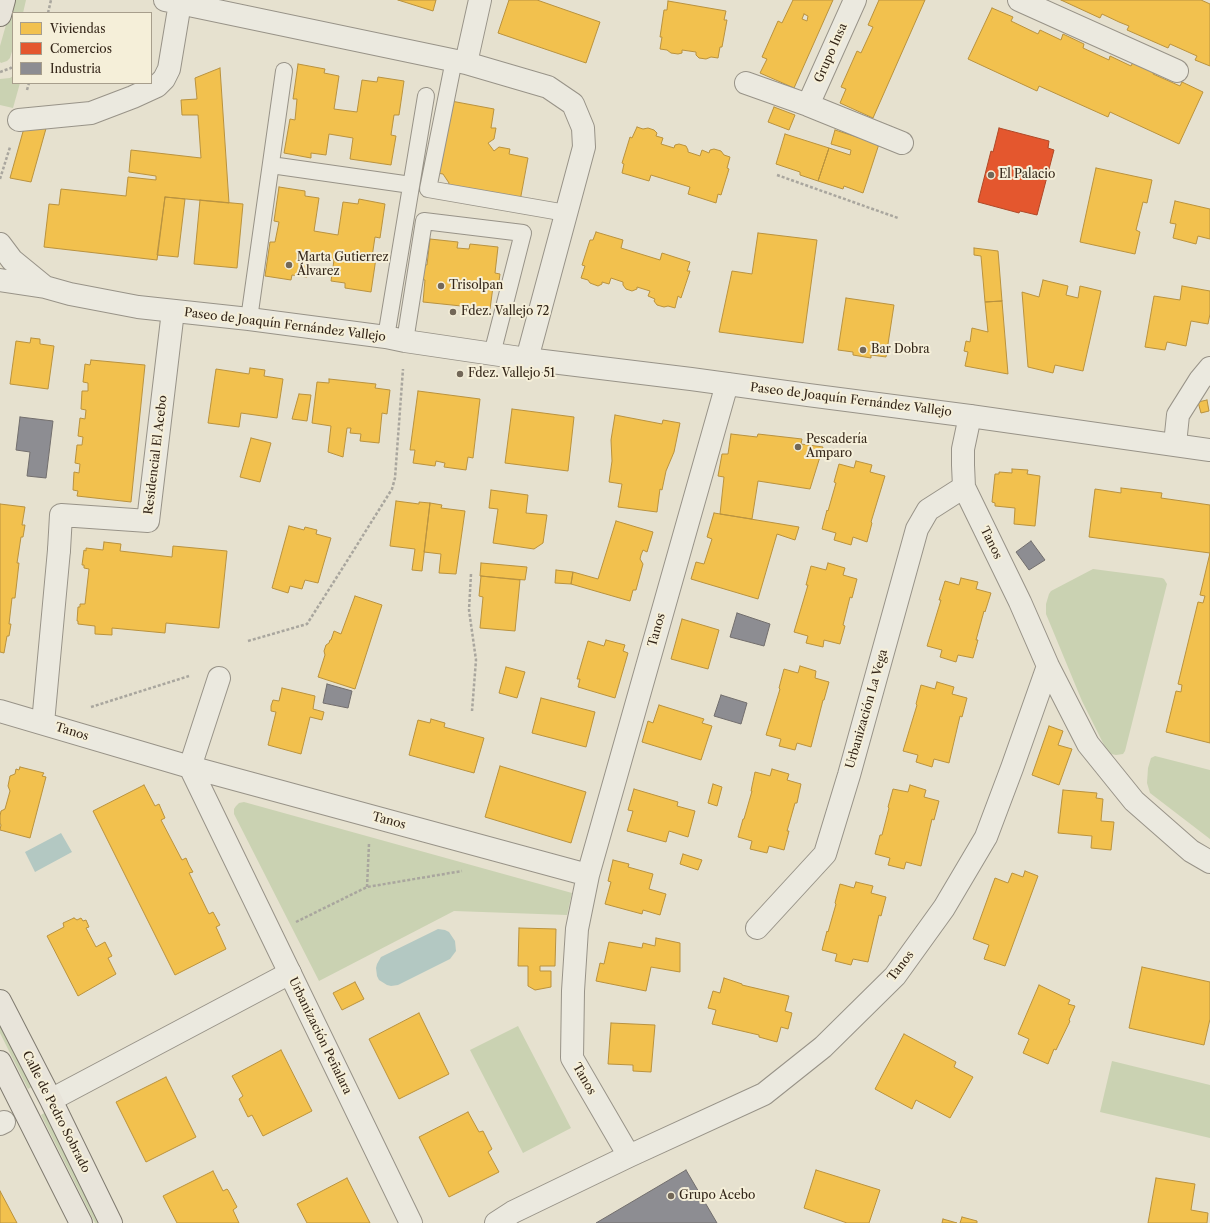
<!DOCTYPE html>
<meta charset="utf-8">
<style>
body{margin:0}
#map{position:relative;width:1210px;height:1223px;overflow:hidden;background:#e6e1cf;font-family:"Libre Caslon Text",serif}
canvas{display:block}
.legend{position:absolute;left:12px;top:12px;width:140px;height:72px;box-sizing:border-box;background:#f5efd9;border:1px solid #a79e8c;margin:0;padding:5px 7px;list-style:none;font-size:12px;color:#332518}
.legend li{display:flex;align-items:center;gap:8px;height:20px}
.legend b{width:20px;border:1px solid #a79e8c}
</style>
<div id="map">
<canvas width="1210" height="1223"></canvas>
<ul class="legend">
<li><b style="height:11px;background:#f2c14e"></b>Viviendas</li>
<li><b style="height:11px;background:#e4572e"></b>Comercios</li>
<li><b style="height:11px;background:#8d8d92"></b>Industria</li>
</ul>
</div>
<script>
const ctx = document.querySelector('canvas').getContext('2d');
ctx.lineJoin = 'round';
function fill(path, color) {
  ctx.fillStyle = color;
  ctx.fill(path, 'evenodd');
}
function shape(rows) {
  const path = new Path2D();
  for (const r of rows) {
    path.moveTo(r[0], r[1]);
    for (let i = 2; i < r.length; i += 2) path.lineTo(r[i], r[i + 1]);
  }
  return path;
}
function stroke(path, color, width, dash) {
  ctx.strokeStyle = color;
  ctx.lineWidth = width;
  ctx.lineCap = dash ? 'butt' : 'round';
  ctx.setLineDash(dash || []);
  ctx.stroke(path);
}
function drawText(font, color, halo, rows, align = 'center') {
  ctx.font = font + ' "Libre Caslon Text",serif';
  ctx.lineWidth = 4;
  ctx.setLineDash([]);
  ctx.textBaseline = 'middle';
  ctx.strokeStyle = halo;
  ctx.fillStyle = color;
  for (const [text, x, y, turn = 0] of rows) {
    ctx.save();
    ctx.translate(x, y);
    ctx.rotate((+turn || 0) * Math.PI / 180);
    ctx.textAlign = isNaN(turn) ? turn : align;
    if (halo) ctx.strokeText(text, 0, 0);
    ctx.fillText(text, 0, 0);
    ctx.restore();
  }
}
fill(shape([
 [13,0,26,0,23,13,13,13,13,48,10,58,7,61,1,63,0,62,0,46],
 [13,76,13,83,20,83,13,108,0,105,0,79,10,78],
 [1093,569,1162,578,1164,579,1167,584,1125,751,1123,754,1116,755,1111,754,1106,749,1082,701,1046,614,1046,604,1049,594,1051,591],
 [1155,756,1210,770,1210,839,1150,793,1147,783,1148,768,1151,758],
 [244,802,572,893,567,915,454,911,319,981,234,814,234,809,236,806,239,803],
 [0,1022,33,1086,28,1089,0,1033],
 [518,1026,571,1128,523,1153,470,1050],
 [1112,1061,1210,1085,1210,1138,1100,1112],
 [46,1112,103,1223,95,1223,41,1115]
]), '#cad2b2');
fill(shape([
 [61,833,72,852,35,872,25,852],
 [438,929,445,930,449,932,455,941,456,951,450,959,398,985,391,986,387,985,379,980,377,976,376,968,377,964,381,957]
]), '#b3c8c2');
const homes = shape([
 [398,0,436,0,433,11,398,0],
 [509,0,537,0,600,22,586,63,498,33,509,0],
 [793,0,833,0,794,88,760,73,767,59,762,57,778,21,782,23,793,0],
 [804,14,808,16,807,21,802,19,804,14],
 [879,0,925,0,873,118,840,103,846,89,841,87,857,51,861,53,873,27,868,25,879,0],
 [1061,0,1201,0,1210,4,1210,66,1195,60,1197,56,1170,44,1168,48,1127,30,1129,26,1119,22,1102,14,1100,18,1061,0],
 [668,1,726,11,724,20,727,20,722,47,720,47,718,58,711,57,706,59,699,58,696,55,696,52,682,50,682,53,678,54,671,53,667,50,660,49,662,37,660,37,664,10,667,10,668,1],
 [992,8,1013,17,1011,21,1038,34,1040,30,1061,40,1063,34,1084,44,1083,48,1109,60,1110,56,1131,66,1134,60,1155,70,1153,74,1180,86,1182,82,1203,92,1179,144,1110,112,1108,117,1039,86,1037,91,968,59,992,8],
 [298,64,325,69,324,73,339,76,334,109,357,112,362,80,377,82,378,77,404,81,399,115,394,115,391,135,396,136,391,165,350,159,353,138,329,134,326,155,311,153,311,158,284,153,290,119,295,120,297,99,293,99,298,64],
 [220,68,229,203,165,197,157,260,44,247,49,204,59,205,61,189,126,196,128,177,156,180,156,176,129,172,131,150,201,158,198,115,182,115,181,100,197,99,195,78,220,68],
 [451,101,494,109,491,128,496,128,494,139,488,143,494,151,499,147,510,149,509,154,528,158,520,201,448,187,449,183,443,174,437,173,451,101],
 [774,107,795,115,789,130,768,122,774,107],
 [47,125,31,182,10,178,24,128,47,125],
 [637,127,643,129,648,128,654,130,657,133,656,136,663,138,661,144,674,148,675,145,679,144,686,146,688,150,688,152,700,156,702,150,709,153,710,150,714,149,721,151,724,155,730,157,727,168,729,169,721,195,718,194,716,203,688,194,690,187,651,175,649,181,622,173,624,164,622,163,630,137,632,138,637,127],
 [835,130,879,144,863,193,844,186,843,189,818,181,829,148,850,155,851,150,831,144,835,130],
 [785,134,829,148,818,181,800,175,800,172,776,164,785,134],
 [1096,168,1152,180,1147,203,1143,202,1136,230,1140,232,1135,254,1080,242,1096,168],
 [279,187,305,191,305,196,319,198,314,231,338,235,343,202,358,204,359,199,385,204,380,238,375,237,372,257,376,258,371,292,345,288,345,283,331,281,334,260,310,257,307,277,292,275,291,280,265,276,270,242,275,242,279,222,274,221,279,187],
 [165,197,185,199,178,257,157,255,165,197],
 [200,200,243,204,237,268,194,264,200,200],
 [1175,201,1210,209,1210,239,1198,236,1196,244,1173,238,1176,224,1170,223,1175,201],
 [596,232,623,240,621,248,660,260,662,253,690,262,687,271,690,271,681,298,678,296,675,308,668,306,664,307,657,305,654,301,655,299,648,296,650,291,637,287,637,289,632,291,626,289,623,285,623,282,611,278,609,284,602,282,602,284,598,286,590,283,588,280,581,278,585,266,582,265,590,240,593,240,596,232],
 [758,233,817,240,803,343,719,332,732,271,752,274,758,233],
 [430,239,458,242,457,248,469,249,470,244,498,247,495,273,500,274,498,288,493,287,490,309,423,302,425,280,420,279,422,264,427,265,430,239],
 [974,248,998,251,1002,301,985,302,981,256,974,255,974,248],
 [1043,280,1068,286,1066,295,1078,298,1080,286,1101,291,1083,371,1055,365,1053,373,1028,367,1022,292,1039,297,1043,280],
 [1182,286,1210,291,1210,314,1208,324,1191,321,1186,346,1167,342,1165,350,1145,347,1154,296,1180,300,1182,286],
 [846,298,894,305,886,357,871,355,871,358,853,355,853,352,838,350,846,298],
 [1002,301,1008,374,965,366,968,352,964,351,966,341,970,342,972,328,988,332,985,302,1002,301],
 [31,338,40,339,40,344,54,346,48,389,10,384,16,341,30,343,31,338],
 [91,360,145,365,131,502,77,496,78,491,73,490,74,472,79,473,80,464,75,463,77,445,82,445,83,437,78,436,80,418,85,419,86,410,81,409,82,391,88,391,88,383,83,382,85,364,90,365,91,360],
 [250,368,265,370,264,376,283,379,277,418,241,413,239,427,208,423,216,369,249,374,250,368],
 [329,379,376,384,375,388,390,390,387,414,382,413,379,443,360,441,361,434,350,433,351,428,347,428,343,457,328,452,331,426,312,423,317,382,329,383,329,379],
 [418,391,480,399,473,458,468,457,466,470,444,467,445,463,436,461,435,466,413,463,415,450,410,450,418,391],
 [299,394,311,395,307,421,292,419,299,394],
 [1207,400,1209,411,1201,413,1198,402,1207,400],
 [512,409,574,417,568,471,505,463,512,409],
 [615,415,662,424,663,420,680,423,674,452,666,471,662,490,660,489,657,512,618,507,622,484,609,482,612,461,611,440,615,415],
 [731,434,757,437,758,434,802,439,801,444,823,447,810,489,758,481,752,519,720,514,724,477,718,476,722,454,728,454,731,434],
 [251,438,271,443,260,482,240,477,251,438],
 [856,461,872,465,870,472,885,476,871,522,872,523,867,542,853,537,851,545,834,540,836,533,822,529,827,510,828,511,836,483,834,482,839,464,854,468,856,461],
 [1012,469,1028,470,1027,474,1040,476,1035,526,1014,524,1015,508,995,506,995,503,992,502,995,474,999,474,999,472,1012,473,1012,469],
 [1121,488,1162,493,1161,498,1210,505,1210,743,1166,732,1176,691,1181,692,1182,685,1178,684,1198,602,1203,603,1205,596,1200,595,1210,553,1089,537,1095,489,1121,493,1121,488],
 [491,490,528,495,526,513,547,515,543,543,534,549,493,543,498,509,489,508,491,490],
 [396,501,419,504,419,502,430,503,422,571,412,570,415,549,390,546,396,501],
 [430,503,442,505,441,508,465,511,456,574,439,573,441,554,424,552,430,503],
 [0,504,25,507,22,525,25,525,23,537,21,537,17,563,19,563,15,598,12,598,9,624,11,624,9,636,7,636,4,653,0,652,0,504],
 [714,513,799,527,795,540,777,534,758,599,691,579,696,562,704,564,712,539,707,537,714,513],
 [616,521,653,532,647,552,643,550,641,555,640,559,643,564,636,590,633,590,630,601,571,584,573,572,598,579,616,521],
 [289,526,304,530,305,527,317,530,316,534,331,538,318,583,305,580,302,589,290,586,288,593,272,588,289,526],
 [104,542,121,544,120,551,172,557,173,546,227,551,219,628,166,623,165,633,112,628,112,635,95,634,95,626,78,624,78,621,77,621,78,607,80,607,80,604,85,604,89,569,84,568,84,565,82,565,84,550,86,551,86,548,103,550,104,542],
 [481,563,527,567,525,580,480,576,481,563],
 [828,563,845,568,843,575,857,579,852,598,850,597,843,625,845,626,840,644,824,640,823,647,806,643,808,636,794,632,808,585,806,585,811,566,826,570,828,563],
 [556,570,573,572,571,584,555,583,556,570],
 [481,576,520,580,515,631,480,628,483,597,479,596,481,576],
 [961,578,978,582,976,589,991,593,985,612,984,611,976,640,978,640,973,658,958,655,956,662,940,657,942,650,927,646,941,600,939,600,945,581,959,585,961,578],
 [355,596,382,605,355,689,318,677,325,655,324,651,326,645,329,643,330,640,331,640,334,631,341,634,355,596],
 [682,619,719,630,708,669,671,659,682,619],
 [606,640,625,645,623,651,628,653,615,698,578,687,580,679,577,679,588,641,604,646,606,640],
 [800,666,816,671,815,678,829,682,824,700,823,700,811,747,797,743,795,750,779,746,781,739,766,735,780,689,779,688,784,669,798,673,800,666],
 [506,667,525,672,517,698,499,693,506,667],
 [937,682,954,687,952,694,967,698,962,717,960,716,949,763,934,759,932,767,916,762,918,755,903,751,917,705,916,704,921,685,935,689,937,682],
 [282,688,315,696,313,709,324,712,322,720,310,717,301,754,268,745,276,712,271,711,271,706,273,700,279,701,282,688],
 [541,698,595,712,586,747,532,733,541,698],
 [659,705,704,719,702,723,712,726,701,760,642,742,648,721,653,723,659,705],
 [431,719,445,723,444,727,484,738,474,773,409,755,418,720,430,723,431,719],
 [1049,726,1063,731,1058,745,1072,749,1059,785,1032,775,1049,726],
 [500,766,586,792,571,843,485,817,500,766],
 [20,767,44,773,42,776,46,777,30,838,0,830,1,825,0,823,0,816,1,811,5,809,10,791,8,786,10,776,15,774,16,769,19,770,20,767],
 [772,769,789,774,787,780,801,784,797,803,795,803,787,831,789,831,784,850,769,846,767,853,750,849,752,841,738,837,743,819,744,819,752,791,751,791,755,772,770,776,772,769],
 [713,784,722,787,717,806,708,803,713,784],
 [144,785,155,806,159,804,165,818,161,820,182,860,186,858,189,865,193,872,189,873,209,914,213,912,220,925,216,927,226,949,175,975,93,811,144,785],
 [910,785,926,790,924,797,939,801,934,820,932,819,921,866,906,862,904,869,888,865,890,858,875,854,880,835,882,835,889,808,888,807,893,789,908,792,910,785],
 [634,789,678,802,677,806,695,811,688,837,669,831,666,842,627,831,633,811,628,810,634,789],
 [1063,790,1097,793,1096,798,1103,799,1101,821,1114,822,1111,850,1091,848,1092,836,1058,833,1063,790],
 [683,854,702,860,698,870,680,864,683,854],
 [613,860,629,864,628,867,653,874,649,889,666,894,660,915,643,910,642,914,605,904,611,882,608,881,613,860],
 [1025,871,1038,876,1005,966,984,959,989,945,973,939,995,878,1008,883,1012,873,1023,877,1025,871],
 [856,882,873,886,871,893,886,897,881,916,879,915,868,962,853,959,851,965,835,961,837,954,822,950,827,931,828,932,836,904,835,903,840,884,854,888,856,882],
 [74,918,77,920,81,918,83,921,86,920,89,927,86,928,96,947,105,942,112,956,108,958,116,974,78,996,47,936,64,927,63,923,74,918],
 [519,928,556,929,555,966,540,966,540,971,551,971,551,987,535,990,528,986,528,966,518,966,519,928],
 [656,938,680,943,680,972,651,967,646,991,596,981,600,963,604,964,609,942,642,948,643,943,655,946,656,938],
 [1142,967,1210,982,1210,1019,1204,1045,1129,1028,1142,967],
 [724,978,742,984,742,985,789,996,785,1011,792,1013,788,1029,781,1027,777,1042,759,1037,759,1035,712,1024,716,1010,708,1008,713,991,720,993,724,978],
 [355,982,364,999,342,1010,333,993,355,982],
 [1039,985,1070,1000,1068,1004,1075,1006,1069,1020,1070,1021,1056,1050,1054,1049,1048,1064,1023,1053,1029,1039,1018,1034,1039,985],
 [419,1013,449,1074,399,1099,369,1039,419,1013],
 [611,1023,655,1025,651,1072,633,1071,633,1065,608,1064,611,1023],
 [904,1034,956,1062,954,1067,973,1077,950,1118,916,1100,912,1109,875,1089,904,1034],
 [281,1050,312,1111,263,1136,252,1115,248,1117,239,1099,243,1096,232,1076,281,1050],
 [166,1077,196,1137,146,1162,116,1102,166,1077],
 [468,1112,479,1132,483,1131,492,1149,488,1152,499,1172,449,1197,419,1137,468,1112],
 [816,1170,880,1190,869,1223,847,1223,804,1208,816,1170],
 [213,1171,223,1191,227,1189,228,1190,237,1207,233,1210,239,1223,177,1223,163,1196,213,1171],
 [347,1178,370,1223,307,1223,297,1204,347,1178],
 [1156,1178,1195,1184,1191,1210,1208,1213,1207,1223,1148,1223,1156,1178],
 [0,1191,8,1206,17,1223,0,1223,0,1191],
 [962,1217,977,1221,977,1223,960,1223,962,1217],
 [943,1219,957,1223,942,1223,943,1219]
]);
fill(homes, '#f2c14e');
stroke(homes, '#b9923e', 1);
const shops = shape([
 [999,128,1049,141,1048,148,1054,150,1037,215,1020,211,1019,213,978,202,991,151,993,152,999,128]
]);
fill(shops, '#e4572e');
stroke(shops, '#af4827', 1);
const industry = shape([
 [20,417,53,421,46,478,27,476,30,452,16,450,20,417],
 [1031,541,1045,560,1029,570,1016,552,1031,541],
 [737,613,770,624,764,646,730,637,737,613],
 [327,684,352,691,348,708,323,703,327,684],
 [721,695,747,703,741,724,714,716,721,695],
 [686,1170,717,1223,596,1223,686,1170]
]);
fill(industry, '#8d8d92');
stroke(industry, '#726e6d', 1);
const service = shape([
 [454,60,428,189,566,213],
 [271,165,411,185],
 [249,319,284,71],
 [386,337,426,96],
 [405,341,424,221,523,233,492,354]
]);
const pedestrian = shape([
 [1019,0,1177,71],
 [59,550,61,515,148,521,173,311],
 [60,1095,290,973],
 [0,1124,4,1122]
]);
const minor = shape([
 [165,0,466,63,548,87,573,104,583,128,584,147,527,359],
 [466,63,480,0],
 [746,83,808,105,902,143],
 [808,105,855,0],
 [19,120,91,113,133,97,157,86,164,79,169,69,180,3],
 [970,416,963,449,963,465,964,487,1020,602,1048,666,1088,744,1134,801,1191,851,1210,862],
 [1175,444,1178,415,1200,380,1210,368],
 [219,678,190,767,411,1223],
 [0,711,190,767,588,875],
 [43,723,59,550],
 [757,928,825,854,849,775,917,529,928,510,964,487],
 [629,1156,572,1058,573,991,577,929,588,875,727,384],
 [496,1223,513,1212,629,1156,764,1094,823,1047,895,976,944,908,986,837,1012,768,1048,666]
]);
const tertiary = shape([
 [0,244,12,260,45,287],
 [0,280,45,287,70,294,138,307,249,319,386,337,405,341,527,359,691,379,808,395,970,416,1210,450]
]);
const primary = shape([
 [0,15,4,0],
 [0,1001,51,1100,111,1223],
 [0,1062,81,1223]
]);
stroke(service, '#989388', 18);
stroke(pedestrian, '#989388', 24);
stroke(minor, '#989388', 24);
stroke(tertiary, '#989388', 24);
stroke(primary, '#7f7a6f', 24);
stroke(shape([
 [48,13,51,0],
 [0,72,11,68,13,65],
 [27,90,29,83],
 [777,175,898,218],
 [0,179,10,147],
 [471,574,469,610,476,660,472,711],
 [248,641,307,624,347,561,392,489,395,478,403,369],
 [91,707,189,676],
 [367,887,369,844],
 [296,922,367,887,462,871]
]), '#a9a69e', 2.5, [3, 2]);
stroke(service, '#ebe9df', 16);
stroke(pedestrian, '#ebe9df', 22);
stroke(minor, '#ebe9df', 22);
stroke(tertiary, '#ebe9df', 22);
stroke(primary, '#e8e4da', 22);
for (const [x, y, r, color] of [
 [991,175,4,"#726758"],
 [289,265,4,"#726758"],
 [441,286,4,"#726758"],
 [453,312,4,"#726758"],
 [863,350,4,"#726758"],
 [460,374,4,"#726758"],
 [798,447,4,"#726758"],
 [671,1196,4,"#726758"]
]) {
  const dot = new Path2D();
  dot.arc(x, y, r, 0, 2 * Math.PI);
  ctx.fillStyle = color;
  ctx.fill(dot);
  stroke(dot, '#f5efd9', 1.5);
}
drawText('12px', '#332518', '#f5efd9', [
 ["Grupo Insa",831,53,-66],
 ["Paseo de Joaquín Fernández Vallejo",285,325,7],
 ["Paseo de Joaquín Fernández Vallejo",851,400,7],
 ["Residencial El Acebo",156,455,-83],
 ["Tanos",991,543,64],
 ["Tanos",657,630,-74],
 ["Urbanización La Vega",867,709,-74],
 ["Tanos",72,732,17],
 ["Tanos",389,821,15],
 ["Tanos",901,966,-52],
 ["Urbanización Peñalara",320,1036,64],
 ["Tanos",584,1079,60],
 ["Calle de Pedro Sobrado",56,1112,63]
]);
drawText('12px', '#332518', '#f5efd9', [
 ["El Palacio",999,175],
 ["Marta Gutierrez",297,258],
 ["Álvarez",297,272],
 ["Trisolpan",449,286],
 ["Fdez. Vallejo 72",461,312],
 ["Bar Dobra",871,350],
 ["Fdez. Vallejo 51",468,374],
 ["Pescadería",806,440],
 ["Amparo",806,454],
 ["Grupo Acebo",679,1196]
], 'left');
</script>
